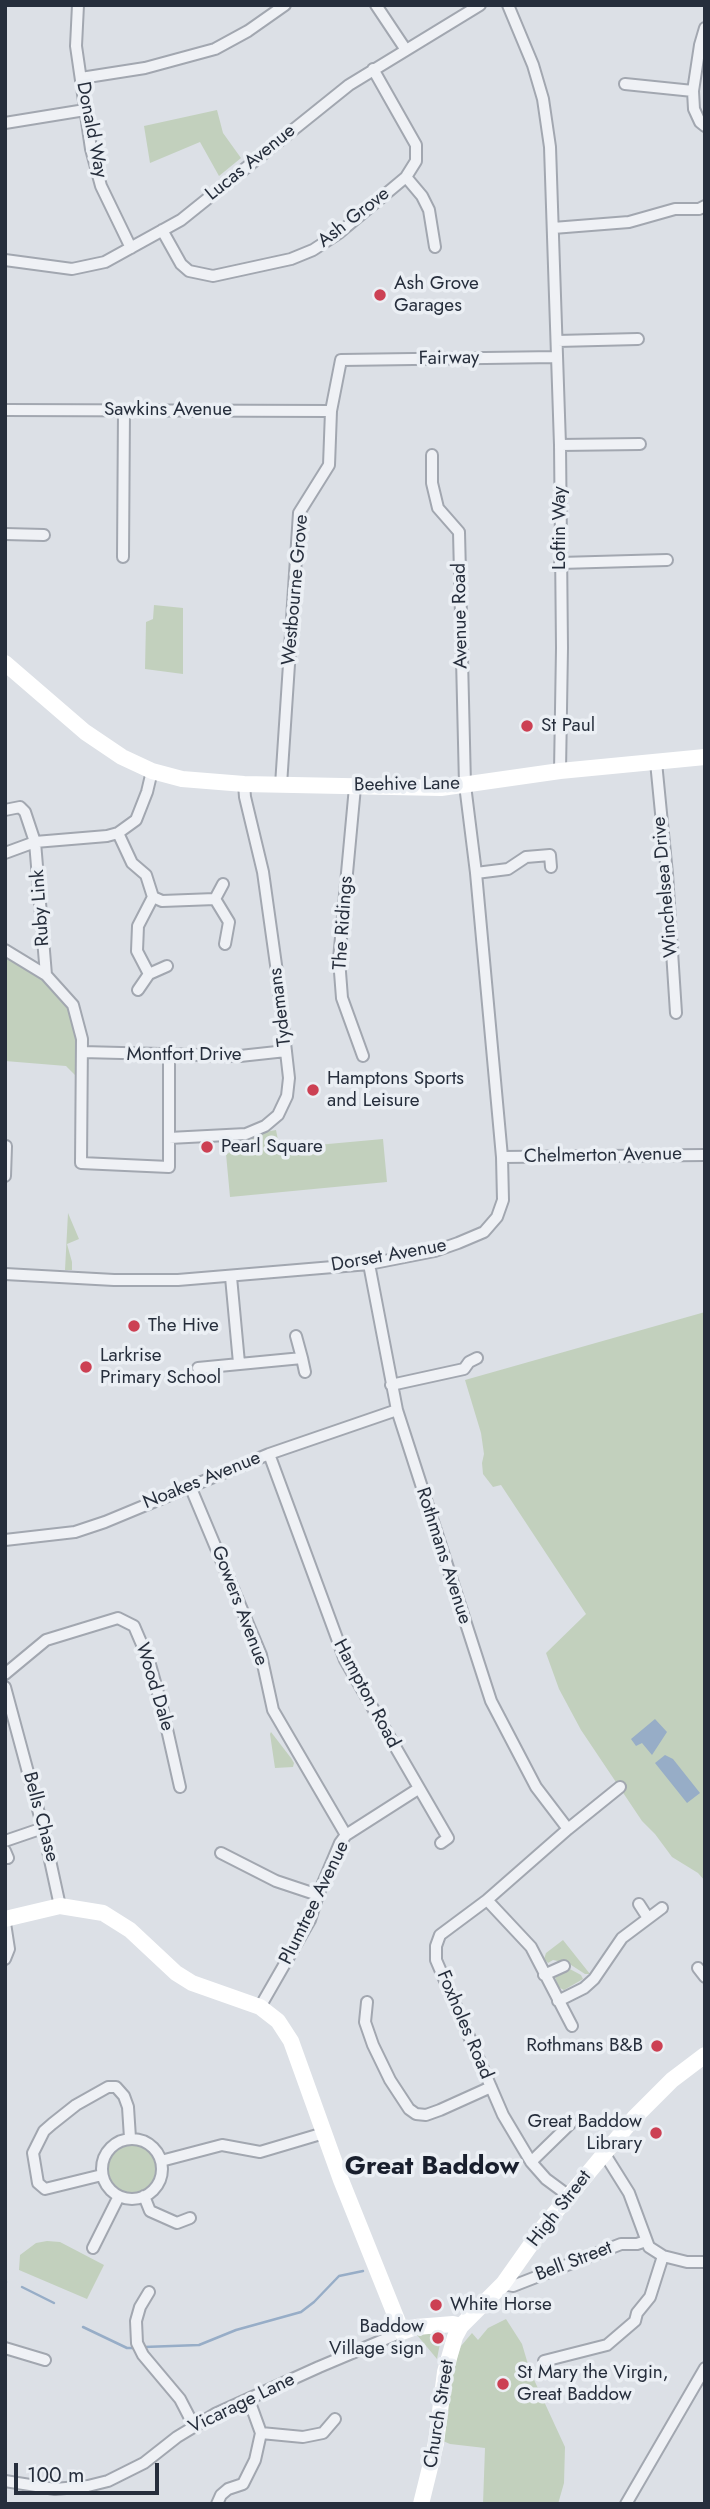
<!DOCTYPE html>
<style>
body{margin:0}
#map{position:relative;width:710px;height:2509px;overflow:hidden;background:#dce0e6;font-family:Jost,sans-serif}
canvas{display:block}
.frame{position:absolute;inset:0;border:7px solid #262e3c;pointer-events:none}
.scale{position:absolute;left:14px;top:2463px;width:145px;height:32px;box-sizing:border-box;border:4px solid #262e3c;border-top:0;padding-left:9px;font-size:21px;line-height:24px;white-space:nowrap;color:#262e3c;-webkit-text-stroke:5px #ebeff4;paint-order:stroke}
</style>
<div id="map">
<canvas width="710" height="2509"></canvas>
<div class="frame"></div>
<div class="scale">100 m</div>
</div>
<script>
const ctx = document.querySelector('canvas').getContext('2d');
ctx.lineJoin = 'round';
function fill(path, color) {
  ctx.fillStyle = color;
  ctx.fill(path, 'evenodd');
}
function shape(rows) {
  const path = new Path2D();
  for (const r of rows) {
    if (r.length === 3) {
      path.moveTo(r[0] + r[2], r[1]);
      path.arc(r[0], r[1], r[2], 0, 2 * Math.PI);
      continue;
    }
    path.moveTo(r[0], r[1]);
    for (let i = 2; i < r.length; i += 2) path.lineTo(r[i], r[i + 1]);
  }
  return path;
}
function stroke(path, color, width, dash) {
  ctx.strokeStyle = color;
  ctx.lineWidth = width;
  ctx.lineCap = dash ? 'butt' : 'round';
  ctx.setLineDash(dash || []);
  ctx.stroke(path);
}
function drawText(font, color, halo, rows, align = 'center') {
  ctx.font = font + ' Jost,sans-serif';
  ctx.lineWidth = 7;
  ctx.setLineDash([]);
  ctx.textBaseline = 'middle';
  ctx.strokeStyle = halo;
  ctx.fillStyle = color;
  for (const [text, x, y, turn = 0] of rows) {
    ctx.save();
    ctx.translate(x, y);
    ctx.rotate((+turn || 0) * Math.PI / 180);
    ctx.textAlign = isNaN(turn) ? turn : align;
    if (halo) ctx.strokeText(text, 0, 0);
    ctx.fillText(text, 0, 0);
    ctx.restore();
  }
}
fill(shape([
 [217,110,223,133,241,158,219,176,200,142,150,163,144,126],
 [154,605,183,608,183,674,145,669,146,622,153,619],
 [5,952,47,983,70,1008,78,1026,79,1079,66,1066,5,1061],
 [276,1130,279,1145,272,1146,273,1149,383,1139,387,1182,230,1197,226,1154,229,1153,228,1139],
 [68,1213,79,1239,67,1244,72,1262,72,1270,65,1270],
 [705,1312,705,1881,698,1873,672,1857,655,1834,642,1821,581,1730,559,1689,546,1653,586,1614,501,1485,493,1487,483,1474,482,1463,484,1454,481,1433,465,1380],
 [271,1732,291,1758,294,1763,293,1767,275,1768,270,1734],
 [563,1940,590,1974,585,1974,568,1963,553,1960,548,1963,544,1959,546,1953],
 [568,1968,581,1975,583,1979,564,1990,558,1987,554,1973],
 [132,2169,26],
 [47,2241,60,2242,104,2265,87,2299,19,2270,20,2255,36,2243],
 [506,2319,522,2344,530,2371,565,2447,564,2483,558,2504,483,2504,485,2448,450,2444,443,2441,452,2373,461,2346,472,2333,478,2340,488,2328],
 [436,2333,441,2338,437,2359,417,2335]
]), '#c2d0bd');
fill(shape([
 [655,1719,667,1732,652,1755,642,1743,636,1746,631,1739],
 [665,1755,673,1759,700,1793,687,1803,655,1763]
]), '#97adc7');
stroke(shape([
 [5,2281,6,2282],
 [22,2287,54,2303],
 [83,2327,127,2348,134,2348],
 [144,2347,199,2345,236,2330,301,2312,314,2302,339,2276,363,2271]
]), '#97adc7', 2.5);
const street = shape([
 [78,5,76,46,91,149,101,186,131,248],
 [376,5,406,50],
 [508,5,533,65,543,99,550,147,560,445,562,648,560,771],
 [705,28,700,45,693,91,694,109,700,122,705,126],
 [81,78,145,68,215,49,248,31,285,5],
 [625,84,693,91],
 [5,123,85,110],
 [406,177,422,196,429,210,435,247],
 [553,228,629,222,675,209,699,209,705,206],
 [162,230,181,264,189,271,213,276,291,259,313,250,339,233,406,177,416,161,416,145,373,69],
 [5,260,72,269,105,262,181,220,349,85,480,5],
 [557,341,638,339],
 [5,410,331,411],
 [560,445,640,444],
 [5,534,44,535],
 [123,557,124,410],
 [560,563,667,560],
 [656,762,667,874,676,1013],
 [281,785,299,513,329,465,331,411,341,360,557,357],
 [355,787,339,959,342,998,363,1056],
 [5,810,20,807,25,812,35,842,46,975],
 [118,833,132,863,146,875,153,897,162,901,215,899,229,922,225,944],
 [5,853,35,842,107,836,118,833,136,820,147,792,152,771],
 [476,873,508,869,526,857,550,855,551,867],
 [215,899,223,884],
 [5,950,46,975,73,1005,82,1039,81,1163,169,1167,169,1056],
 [149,974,137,951,138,926,153,897],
 [138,990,149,974,167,966],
 [82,1052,240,1056,286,1051],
 [169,1138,246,1134,265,1126,278,1115,287,1096,289,1078,277,972,263,872,245,797,244,784],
 [502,1157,705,1155],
 [5,1176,6,1146],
 [369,1264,397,1410,491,1701,536,1787,568,1829],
 [5,1274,114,1280,178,1280,369,1264,435,1251,458,1243,484,1232,497,1217,503,1200,502,1157,476,873,465,785,459,532,438,508,432,483,432,455],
 [231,1277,239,1363],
 [296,1336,302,1358],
 [198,1368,302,1358,305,1372],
 [391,1385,464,1369,469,1362,477,1358],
 [269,1454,345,1660,448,1838,441,1843],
 [190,1486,261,1655,273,1710,346,1835],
 [5,1540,75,1532,105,1522,269,1454,397,1410],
 [5,1674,46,1640,118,1618,134,1626,149,1661,162,1707,180,1787],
 [5,1687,43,1828,60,1906],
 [5,1841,43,1828],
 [5,1851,8,1858],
 [221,1853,276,1881,318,1895],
 [487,1900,531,1947,572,2026],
 [639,1904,648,1918],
 [5,1923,9,1949,5,1959],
 [698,1968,705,1977],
 [544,1975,564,1966],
 [558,2001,584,1988,594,1979,622,1938,662,1908],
 [367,2002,365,2022,373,2045,390,2080,409,2109,416,2114,426,2115,440,2110,491,2087],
 [260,2007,310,1920,318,1895,340,1843,346,1835,418,1789],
 [132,2169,30],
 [604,2153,629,2193,649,2247,663,2256,687,2262,705,2262],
 [161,2161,222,2145,260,2152,324,2133],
 [531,2162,571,2123],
 [102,2175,45,2189,38,2183,33,2153,44,2131,52,2124,76,2105,108,2087,116,2087,124,2096,128,2107,130,2138],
 [144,2196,150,2211,177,2223,190,2218],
 [569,2196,546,2179,531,2162,503,2115,436,1960,436,1946,440,1935,487,1900,568,1829,620,1787],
 [93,2248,119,2196],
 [503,2284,513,2286,621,2244,637,2244,646,2241],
 [149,2292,140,2307,136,2321,137,2343,143,2355,180,2399,194,2426],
 [5,2348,45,2360],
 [544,2361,607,2345,635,2321,637,2313,650,2297,663,2256],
 [261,2433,303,2437,323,2433,335,2419],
 [5,2481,55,2489,88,2486,108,2481,144,2463,177,2437,215,2414,319,2367,402,2332],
 [217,2504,221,2495,228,2489,243,2484,255,2460,261,2433,249,2400],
 [626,2504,705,2368]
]);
stroke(street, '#a2a7b0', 14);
stroke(street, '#eff1f5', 10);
stroke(shape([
 [5,663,85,732,122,757,152,771,182,779,244,784,441,788,560,771,705,757],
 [5,1919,60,1906,103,1913,130,1930,176,1973,192,1983,260,2007,278,2021,291,2041,341,2180,402,2332,416,2327,453,2324,461,2326],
 [421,2504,436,2443,445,2372,455,2337,461,2326,503,2284,544,2226,634,2118,672,2080,705,2055]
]), '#fff', 16);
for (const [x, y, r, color] of [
 [380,295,7,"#cc4053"],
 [527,726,7,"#cc4053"],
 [313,1090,7,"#cc4053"],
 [207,1147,7,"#cc4053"],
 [134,1326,7,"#cc4053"],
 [86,1367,7,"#cc4053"],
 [657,2046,7,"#cc4053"],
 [656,2133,7,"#cc4053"],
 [436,2305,7,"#cc4053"],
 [438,2338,7,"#cc4053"],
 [503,2384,7,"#cc4053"]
]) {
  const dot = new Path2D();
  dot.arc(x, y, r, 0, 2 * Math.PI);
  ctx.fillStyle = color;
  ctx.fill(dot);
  stroke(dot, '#ebeff4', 2.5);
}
drawText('19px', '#262e3c', '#ebeff4', [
 ["Donald Way",91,130,79],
 ["Lucas Avenue",251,163,-39],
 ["Ash Grove",354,218,-38],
 ["Fairway",449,359,-1],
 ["Sawkins Avenue",168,410],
 ["Loftin Way",560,528,-90],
 ["Westbourne Grove",296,590,-85],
 ["Avenue Road",461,616,-91],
 ["Beehive Lane",407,785,-1],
 ["Winchelsea Drive",666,887,-95],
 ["Ruby Link",41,908,-94],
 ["The Ridings",344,923,-86],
 ["Tydemans",281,1007,-97],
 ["Montfort Drive",184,1055],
 ["Chelmerton Avenue",603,1156,-1],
 ["Dorset Avenue",389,1256,-10],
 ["Noakes Avenue",202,1481,-22],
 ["Rothmans Avenue",443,1556,72],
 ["Gowers Avenue",239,1606,69],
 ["Wood Dale",154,1687,73],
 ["Hampton Road",366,1694,62],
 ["Bells Chase",40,1817,75],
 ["Plumtree Avenue",315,1903,-64],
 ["Foxholes Road",464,2025,67],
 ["High Street",560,2209,-52],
 ["Bell Street",574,2262,-21],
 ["Vicarage Lane",242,2404,-26],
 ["Church Street",440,2414,-81]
]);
drawText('19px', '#262e3c', '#ebeff4', [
 ["Ash Grove",394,284],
 ["Garages",394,306],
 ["St Paul",541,726],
 ["Hamptons Sports",327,1079],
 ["and Leisure",327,1101],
 ["Pearl Square",221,1147],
 ["The Hive",148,1326],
 ["Larkrise",100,1356],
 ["Primary School",100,1378],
 ["Rothmans B&B",643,2046,"right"],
 ["Great Baddow",642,2122,"right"],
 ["Library",642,2144,"right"],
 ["White Horse",450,2305],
 ["Baddow",424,2327,"right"],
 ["Village sign",424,2349,"right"],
 ["St Mary the Virgin,",517,2373],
 ["Great Baddow",517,2395]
], 'left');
drawText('bold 26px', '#191f2d', '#ebeff4', [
 ["Great Baddow",432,2168]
]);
</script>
